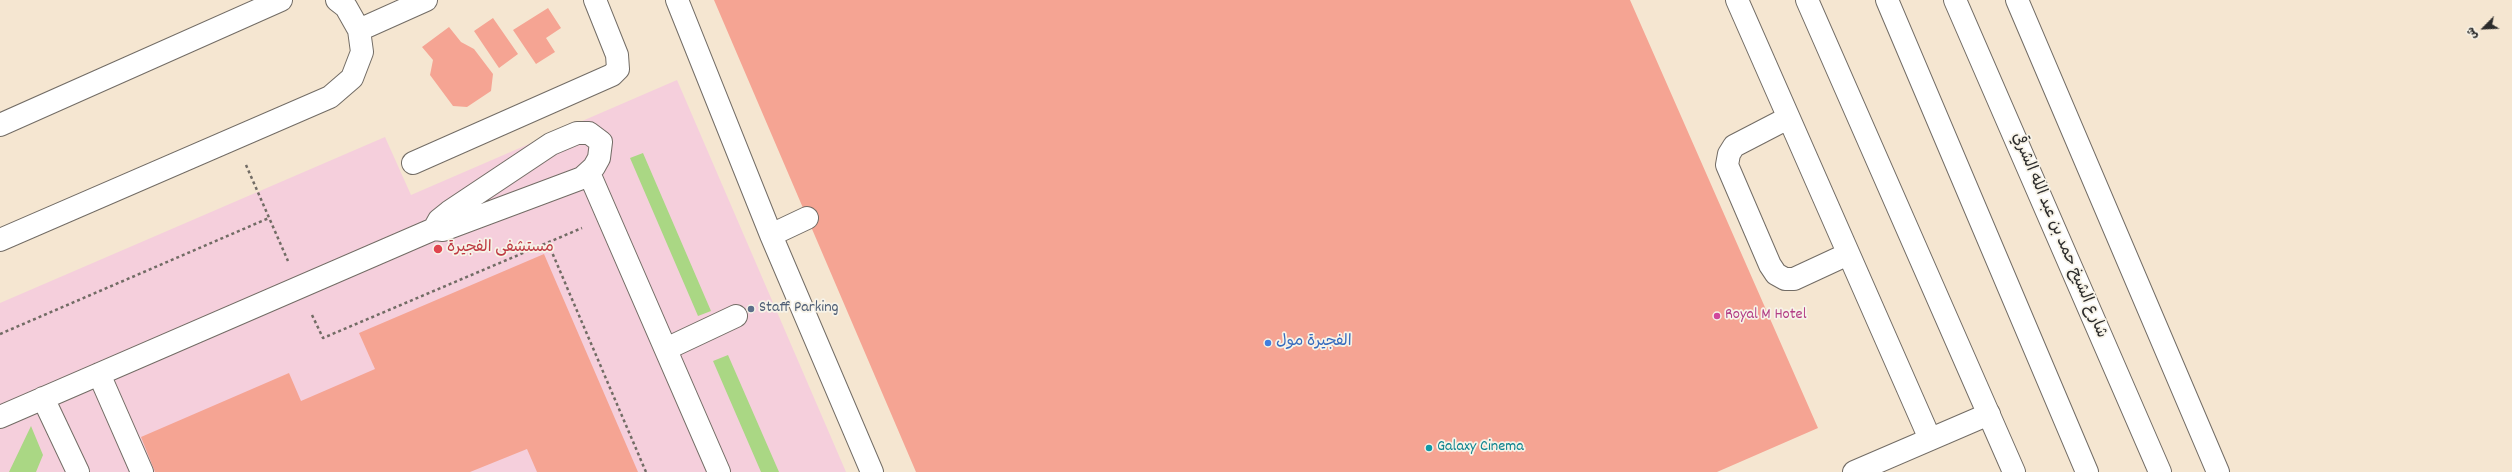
<!DOCTYPE html>
<meta charset="utf-8">
<style>
body{margin:0}
#map{position:relative;width:2512px;height:472px;overflow:hidden;background:#f5e6d1;font-family:Dekko,"Playpen Sans Arabic",sans-serif}
canvas{display:block}
.north{position:absolute;left:2464px;top:8px;width:40px;height:40px;-webkit-text-stroke:3px #f7f3e8;paint-order:stroke;rotate:246deg;font-size:11px;font-weight:700;line-height:16px;text-align:center;color:#2b2b2b}
.north::after{content:'';display:block;margin:auto;width:14px;height:18px;background:#2b2b2b;clip-path:polygon(50% 0,100% 100%,50% 72%,0 100%)}
</style>
<div id="map">
<canvas width="2512" height="472"></canvas>
<div class="north">ش</div>
</div>
<script>
const ctx = document.querySelector('canvas').getContext('2d');
ctx.lineJoin = 'round';
function fill(path, color) {
  ctx.fillStyle = color;
  ctx.fill(path, 'evenodd');
}
function shape(rows) {
  const path = new Path2D();
  for (const r of rows) {
    path.moveTo(r[0], r[1]);
    for (let i = 2; i < r.length; i += 2) path.lineTo(r[i], r[i + 1]);
  }
  return path;
}
function stroke(path, color, width, dash) {
  ctx.strokeStyle = color;
  ctx.lineWidth = width;
  ctx.lineCap = dash ? 'butt' : 'round';
  ctx.setLineDash(dash || []);
  ctx.stroke(path);
}
function drawText(font, color, halo, rows, align = 'center') {
  ctx.font = font + ' Dekko,"Playpen Sans Arabic",sans-serif';
  ctx.lineWidth = 3.5;
  ctx.setLineDash([]);
  ctx.textBaseline = 'middle';
  ctx.strokeStyle = halo;
  ctx.fillStyle = color;
  for (const [text, x, y, turn = 0] of rows) {
    ctx.save();
    ctx.translate(x, y);
    ctx.rotate((+turn || 0) * Math.PI / 180);
    ctx.textAlign = isNaN(turn) ? turn : align;
    if (halo) ctx.strokeText(text, 0, 0);
    ctx.fillText(text, 0, 0);
    ctx.restore();
  }
}
fill(shape([
 [677,80,846,472,0,472,0,303,385,137,411,195]
]), '#f5cfdc');
fill(shape([
 [643,153,711,311,698,316,630,158],
 [728,355,779,472,761,472,713,361],
 [31,426,43,455,36,472,9,472]
]), '#aad784');
fill(shape([
 [714,0,1630,0,1818,428,1717,472,916,472],
 [548,8,561,28,546,38,555,52,536,64,513,30],
 [493,18,518,54,499,68,474,31],
 [449,27,461,42,474,49,493,74,491,91,467,107,453,106,430,75,433,60,422,47],
 [544,254,638,472,537,472,527,449,470,472,155,472,141,437,289,373,301,401,375,369,359,333]
]), '#f5a493');
const minor = shape([
 [677,0,771,235,872,472],
 [1737,0,1930,439],
 [359,30,426,0],
 [1788,118,1734,146,1729,154,1727,165,1770,265,1776,274,1785,279,1794,279,1848,254],
 [0,125,281,0],
 [413,163,612,75,618,69,617,55,595,0],
 [589,173,719,472],
 [771,235,807,218],
 [0,240,330,97,352,78,362,52,359,30,346,7,337,0],
 [666,349,736,316],
 [99,374,142,472],
 [43,398,78,472],
 [0,417,434,229,443,230,582,178,594,167,599,158,601,142,589,133,577,133,551,144,449,212,439,220,434,229],
 [1854,472,1989,414]
]);
const highway = shape([
 [1807,0,2014,472],
 [1887,0,2087,472],
 [1955,0,2160,472],
 [2017,0,2218,472]
]);
stroke(minor, '#726c65', 24);
stroke(highway, '#726c65', 24);
stroke(shape([
 [246,165,288,261],
 [548,243,646,472],
 [312,315,323,338,582,228],
 [0,334,269,218]
]), '#726c65', 2.5, [3, 3]);
stroke(minor, '#fff', 22);
stroke(highway, '#fff', 22);
for (const [x, y, r, color] of [
 [438,249,5,"#e0444e"],
 [751,309,4,"#5c6f8a"],
 [1717,316,4,"#d1479c"],
 [1268,343,4,"#3f7fe0"],
 [1429,448,4,"#0f9aa8"]
]) {
  const dot = new Path2D();
  dot.arc(x, y, r, 0, 2 * Math.PI);
  ctx.fillStyle = color;
  ctx.fill(dot);
  stroke(dot, '#f7f3e8', 1.5);
}
drawText('16px', '#2b2b2b', '#f7f3e8', [
 ["شارع الشيخ حمد بن عبد الله الشرقي",2058,236,67]
]);
drawText('16px', '#be3a42', '#f7f3e8', [
 ["مستشفى الفجيرة",447,249]
], 'left');
drawText('16px', '#4e5e75', '#f7f3e8', [
 ["Staff Parking",759,309]
], 'left');
drawText('16px', '#b23c85', '#f7f3e8', [
 ["Royal M Hotel",1725,316]
], 'left');
drawText('16px', '#366cbe', '#f7f3e8', [
 ["الفجيرة مول",1276,343]
], 'left');
drawText('16px', '#0d838f', '#f7f3e8', [
 ["Galaxy Cinema",1437,448]
], 'left');
</script>
